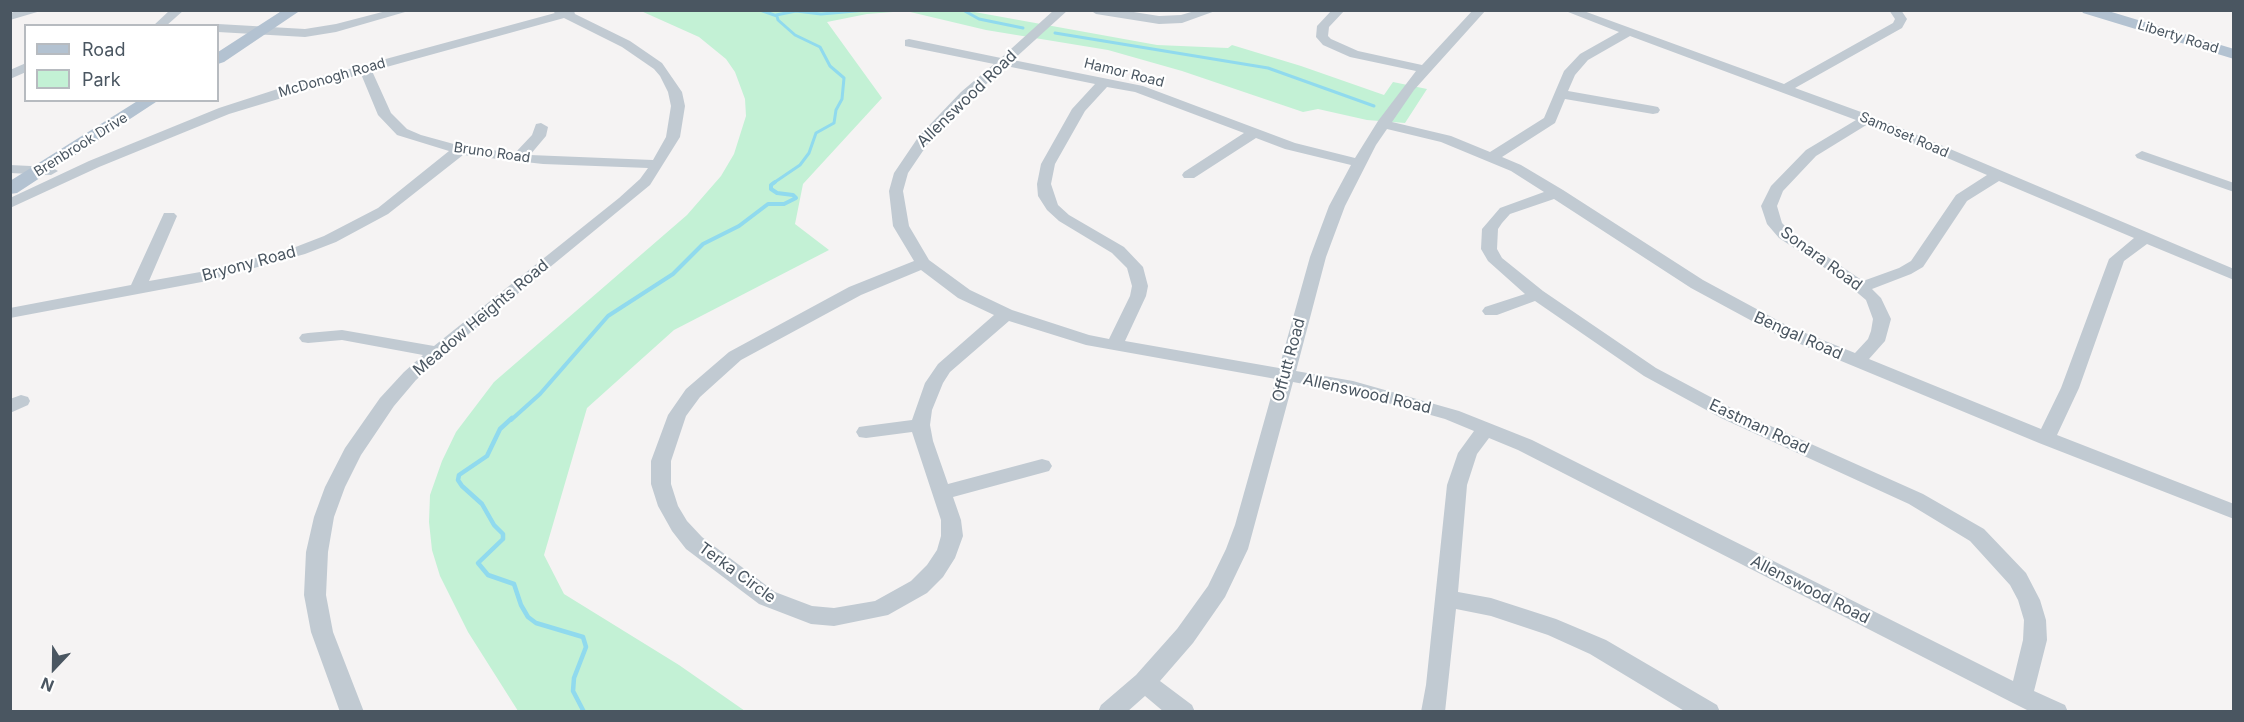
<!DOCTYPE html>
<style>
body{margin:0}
#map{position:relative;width:2244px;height:722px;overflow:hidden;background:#f5f3f3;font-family:Inter,sans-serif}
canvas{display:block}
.frame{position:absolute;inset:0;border:12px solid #4a5661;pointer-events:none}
.legend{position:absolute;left:24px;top:24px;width:195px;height:78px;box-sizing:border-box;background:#fff;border:2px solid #b7bbc0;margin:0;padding:8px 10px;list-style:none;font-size:18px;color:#4a5661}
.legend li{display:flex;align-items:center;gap:12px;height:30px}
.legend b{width:30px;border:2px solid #b7bbc0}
.north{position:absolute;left:24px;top:638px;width:60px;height:60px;-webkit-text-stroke:4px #fff;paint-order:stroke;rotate:202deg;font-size:16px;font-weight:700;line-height:24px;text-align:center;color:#4a5661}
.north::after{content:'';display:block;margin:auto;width:21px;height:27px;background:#4a5661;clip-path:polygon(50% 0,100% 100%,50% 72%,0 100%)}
</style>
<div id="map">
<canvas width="2244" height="722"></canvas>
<div class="frame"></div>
<ul class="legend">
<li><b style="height:8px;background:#b3c2d1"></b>Road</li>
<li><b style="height:16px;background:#c3f1d5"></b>Park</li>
</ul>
<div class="north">N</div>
</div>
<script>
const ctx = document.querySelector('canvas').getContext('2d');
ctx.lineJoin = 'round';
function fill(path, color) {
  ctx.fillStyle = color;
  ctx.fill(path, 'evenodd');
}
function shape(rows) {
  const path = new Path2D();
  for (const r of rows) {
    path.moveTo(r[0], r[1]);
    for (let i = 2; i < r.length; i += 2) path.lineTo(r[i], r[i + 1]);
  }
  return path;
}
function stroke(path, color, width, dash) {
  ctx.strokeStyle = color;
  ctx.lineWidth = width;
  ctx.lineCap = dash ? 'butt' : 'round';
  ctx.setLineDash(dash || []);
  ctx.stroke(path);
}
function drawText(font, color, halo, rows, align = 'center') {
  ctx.font = font + ' Inter,sans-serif';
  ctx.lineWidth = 4.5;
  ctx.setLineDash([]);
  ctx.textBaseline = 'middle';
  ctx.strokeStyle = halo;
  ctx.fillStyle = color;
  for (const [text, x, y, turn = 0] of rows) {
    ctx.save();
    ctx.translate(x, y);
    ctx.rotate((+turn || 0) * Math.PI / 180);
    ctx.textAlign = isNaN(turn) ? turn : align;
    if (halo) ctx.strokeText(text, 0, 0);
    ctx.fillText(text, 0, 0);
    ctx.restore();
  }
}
fill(shape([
 [641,11,969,11,1157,45,1228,48,1232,45,1301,66,1384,95,1393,82,1427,89,1405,123,1367,120,1318,109,1303,112,1182,71,1108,50,986,30,906,11,867,14,827,22,882,98,803,184,795,224,829,250,674,330,587,408,544,555,564,594,679,665,745,711,518,711,468,632,440,576,432,550,429,522,430,495,442,461,456,432,494,382,687,215,721,176,734,154,746,116,745,99,735,72,726,59,699,37]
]), '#c3f1d5');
stroke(shape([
 [760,10,777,16,778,20,795,35,820,47,830,66,844,78,842,99,836,110,834,123,816,133,809,153,800,165,772,184],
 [963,10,979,19,1023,28],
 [776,15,796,11,821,14,867,10],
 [1055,33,1268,68,1374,106]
]), '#90daee', 3);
stroke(shape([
 [511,420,540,394,608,316,673,274,703,244,739,226,768,204,784,204,796,198,793,195,777,193,771,189,771,185,775,182]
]), '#90daee', 4);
stroke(shape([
 [512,418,500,429,487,456,459,475,458,480,462,486,482,504,494,525,503,534,503,539,478,563,488,575,514,584,521,605,528,617,536,623,583,637,586,647,574,678,573,691,584,712]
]), '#90daee', 4.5);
fill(shape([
 [22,10,44,10,10,20,10,13,22,10],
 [170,10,184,10,166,26,153,26,170,10],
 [390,10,412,10,336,32,305,37,218,32,218,26,214,26,218,24,305,29,336,24,390,10],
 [551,10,574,11,575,14,630,41,662,63,682,92,685,106,680,137,650,185,471,332,416,380,394,406,361,455,345,487,334,517,328,552,326,595,333,632,364,712,340,712,311,632,304,595,306,552,314,517,325,487,345,448,380,398,404,372,423,355,342,340,308,343,302,342,299,338,302,334,308,333,342,330,434,346,619,198,640,179,648,168,543,164,463,155,388,214,336,242,305,254,207,281,10,318,10,308,131,285,164,213,174,213,177,216,149,281,206,271,293,248,324,236,378,208,449,151,397,135,378,115,361,74,229,114,99,167,10,208,10,198,89,161,219,108,290,85,555,13,551,10],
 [564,18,622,47,654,69,660,76,668,92,671,106,666,137,653,160,530,155,546,136,548,127,541,123,536,124,532,135,515,153,461,146,421,135,407,129,391,113,372,71,564,18],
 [1054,10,1068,10,1013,60,1143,86,1295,143,1355,158,1378,121,1416,71,1350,57,1323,45,1316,37,1317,26,1332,10,1345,10,1329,27,1328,36,1331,39,1358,51,1422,65,1473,10,1486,10,1414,90,1392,122,1451,136,1490,152,1544,118,1564,71,1580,54,1619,32,1563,10,1581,10,1784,84,1893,23,1895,19,1889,10,1901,10,1907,19,1902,28,1795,88,1872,116,2234,269,2234,280,2147,244,2124,261,2079,388,2057,435,2234,504,2234,519,2039,443,1776,334,1691,288,1554,199,1510,214,1502,223,1498,229,1497,249,1502,258,1543,291,1656,368,1735,410,1923,494,1984,529,2026,573,2040,600,2046,620,2047,640,2034,691,2065,705,2068,712,2031,712,2013,703,1518,450,1489,438,1477,454,1467,485,1458,592,1491,598,1556,619,1606,640,1717,705,1720,712,1686,712,1590,654,1548,635,1491,616,1456,609,1445,712,1421,712,1426,685,1447,485,1458,453,1474,431,1445,419,1352,393,1293,382,1248,549,1225,597,1193,643,1160,681,1192,705,1195,712,1164,712,1145,696,1127,712,1098,712,1101,705,1136,675,1177,629,1208,586,1226,549,1235,525,1276,379,1086,345,1009,321,950,372,943,383,932,410,930,425,933,441,948,484,1042,459,1049,461,1052,466,1049,471,953,497,961,520,963,536,955,558,943,577,927,593,888,615,834,626,811,624,759,604,686,549,672,531,658,506,651,484,651,461,668,415,686,389,729,352,849,287,914,261,893,226,889,191,894,173,919,136,961,92,994,64,905,46,905,40,909,39,1001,58,1054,10],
 [1630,36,1856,120,1806,150,1771,186,1761,206,1767,224,1779,238,1840,278,1866,300,1873,319,1871,331,1868,339,1855,353,1788,326,1703,280,1563,190,1521,165,1502,157,1555,123,1565,99,1653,114,1658,113,1660,110,1658,107,1653,106,1568,91,1575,75,1588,60,1630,36],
 [1006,66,1095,84,1072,109,1041,164,1037,184,1038,196,1047,210,1059,221,1112,253,1127,268,1132,286,1130,296,1109,339,1089,335,1012,310,970,290,929,260,909,226,903,191,908,173,929,142,971,98,1006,66],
 [1107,87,1135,92,1244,133,1184,172,1182,175,1184,178,1194,178,1256,138,1285,149,1351,165,1329,206,1310,257,1279,368,1125,341,1146,296,1148,286,1143,267,1124,247,1069,215,1058,205,1051,184,1055,164,1085,111,1107,87],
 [1868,124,1987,175,1956,195,1911,261,1899,268,1863,281,1791,232,1782,223,1777,206,1783,191,1816,156,1868,124],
 [1387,129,1441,142,1511,171,1544,192,1500,208,1482,229,1481,249,1488,261,1525,294,1485,307,1482,311,1485,315,1497,315,1535,301,1644,376,1721,418,1909,504,1970,541,2010,585,2018,600,2024,620,2023,640,2013,681,1532,440,1459,411,1353,381,1296,371,1326,257,1345,206,1376,145,1387,129],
 [1999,181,2134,238,2109,259,2061,388,2041,429,1869,359,1885,341,1891,319,1881,298,1872,289,1911,274,1923,267,1967,201,1999,181],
 [921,270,958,298,994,315,938,364,925,383,912,420,866,426,859,427,856,432,859,437,866,438,912,432,941,520,941,536,937,550,927,565,911,581,875,601,834,608,812,606,775,592,702,537,687,521,678,506,671,484,671,461,686,416,700,397,741,360,861,295,921,270],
 [1090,10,1121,10,1159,16,1181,15,1198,10,1218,10,1182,23,1159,24,1096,14,1090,10],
 [26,63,26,72,10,79,10,70,26,63],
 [2142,151,2234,183,2234,192,2137,158,2135,155,2142,151],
 [10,165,51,167,58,171,51,175,10,173,10,165],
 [21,395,28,397,30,401,28,405,10,413,10,399,21,395]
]), '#c1cad2');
fill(shape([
 [283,10,301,10,224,62,218,64,218,52,283,10],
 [2081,10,2105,10,2234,49,2234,59,2083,13,2081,10],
 [139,100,159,100,17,193,10,194,10,181,139,100]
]), '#b3c2d1');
drawText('14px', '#4a5661', '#fff', [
 ["Liberty Road",2178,37,17],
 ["Hamor Road",1124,73,14],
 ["McDonogh Road",332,78,-16],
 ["Samoset Road",1904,135,23],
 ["Brenbrook Drive",81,145,-32],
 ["Bruno Road",492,153,8]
]);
drawText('16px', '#4a5661', '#fff', [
 ["Allenswood Road",967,99,-44],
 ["Sonara Road",1821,259,36],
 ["Bryony Road",249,264,-15],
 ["Meadow Heights Road",481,318,-40],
 ["Bengal Road",1798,336,24],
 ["Offutt Road",1289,360,-75],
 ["Allenswood Road",1367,394,13],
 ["Eastman Road",1759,427,25],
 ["Terka Circle",737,573,36],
 ["Allenswood Road",1810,590,27]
]);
</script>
